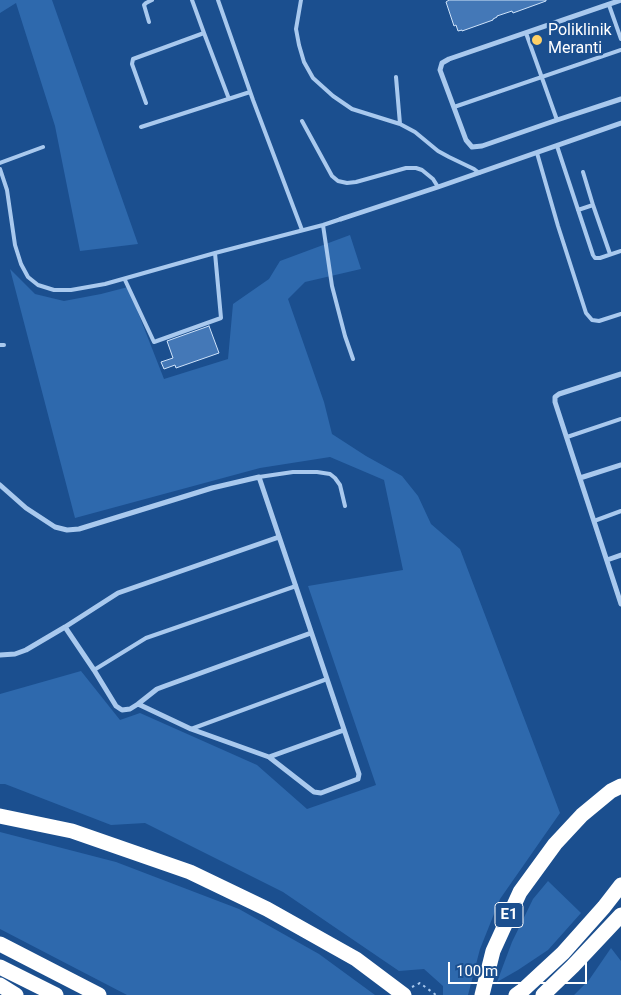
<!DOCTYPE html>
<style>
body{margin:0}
#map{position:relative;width:621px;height:995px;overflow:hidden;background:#1b4f8f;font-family:Roboto,sans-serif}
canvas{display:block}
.scale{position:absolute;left:448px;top:962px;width:139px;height:22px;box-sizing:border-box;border:2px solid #fff;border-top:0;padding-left:6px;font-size:15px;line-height:18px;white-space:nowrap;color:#fff;-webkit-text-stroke:4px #1b4f8f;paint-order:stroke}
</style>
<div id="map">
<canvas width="621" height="995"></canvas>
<div class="scale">100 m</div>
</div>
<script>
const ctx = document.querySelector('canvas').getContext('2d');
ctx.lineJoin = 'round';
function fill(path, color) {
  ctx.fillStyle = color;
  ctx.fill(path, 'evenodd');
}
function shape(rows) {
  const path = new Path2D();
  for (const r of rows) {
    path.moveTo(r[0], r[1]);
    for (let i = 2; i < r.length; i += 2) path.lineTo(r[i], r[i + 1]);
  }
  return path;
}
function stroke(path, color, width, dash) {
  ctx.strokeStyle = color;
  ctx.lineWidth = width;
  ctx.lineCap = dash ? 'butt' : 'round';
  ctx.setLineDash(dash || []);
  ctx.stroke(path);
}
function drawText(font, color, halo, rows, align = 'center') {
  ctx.font = font + ' Roboto,sans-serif';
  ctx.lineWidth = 5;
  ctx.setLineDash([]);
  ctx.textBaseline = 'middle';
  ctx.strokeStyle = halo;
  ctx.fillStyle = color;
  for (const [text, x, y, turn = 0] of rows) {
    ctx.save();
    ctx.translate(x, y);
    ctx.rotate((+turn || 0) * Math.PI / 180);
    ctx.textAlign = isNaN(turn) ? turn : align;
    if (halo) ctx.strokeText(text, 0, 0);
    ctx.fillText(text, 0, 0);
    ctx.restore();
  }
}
fill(shape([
 [0,0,52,0,138,244,80,251,55,126,16,3,0,13],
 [350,235,361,269,305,282,288,299,324,402,332,434,366,456,402,476,418,496,431,524,460,549,560,813,500,899,480,949,468,995,443,995,443,986,424,969,399,971,283,892,145,823,111,825,5,784,0,784,0,694,81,671,120,720,140,713,257,765,307,809,376,785,308,586,403,570,384,480,330,457,260,468,75,518,10,269,35,294,64,301,101,294,128,287,164,379,228,359,233,304,269,279,280,261],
 [0,832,116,862,239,909,319,954,375,995,127,995,0,929],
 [548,881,581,913,548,950,518,970,497,982,512,942,533,899],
 [611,948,621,961,621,995,574,995,589,980]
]), '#2e69ad');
const building = shape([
 [449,0,546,0,546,1,513,13,512,11,497,16,497,17,493,19,493,20,462,31,462,30,458,31,456,25,454,26,446,2,449,0],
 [209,326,219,353,176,368,175,365,164,369,161,362,173,358,167,341,209,326]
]);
fill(building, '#4478b7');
stroke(building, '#cfe3fa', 1);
stroke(shape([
 [412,987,420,983,436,995]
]), '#a9c9ee', 2, [2.5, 4]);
stroke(shape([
 [192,0,204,33],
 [218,0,253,100,302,230],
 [301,0,296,29,299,45,304,62,313,78,333,96,352,109,400,124,415,132,438,151,449,157,474,169,479,173],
 [609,5,621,39],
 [149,22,144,5,146,3,152,0],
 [526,33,557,120],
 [396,77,400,124],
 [146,103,132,64,133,59,204,33,229,99],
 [454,107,621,50],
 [302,121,332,176,338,181,347,183,356,182,406,168,416,168,422,170,433,179,438,187],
 [141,127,250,92],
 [557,146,593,255,595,258,600,258,621,251],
 [537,153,558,226,586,313,592,320,599,321,621,314],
 [0,163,43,147],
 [0,169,7,190,15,245,21,264,28,277,38,285,54,290,71,290,105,284,215,253,323,225,341,219],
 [593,205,610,254],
 [578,210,593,205,583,172],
 [323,225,332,286,345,336,353,359],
 [125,280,154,342,221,318,215,253],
 [0,345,4,345],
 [567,437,621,419],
 [259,477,293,472,317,472,330,474,335,478,340,485,345,506],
 [594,521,621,511],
 [94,670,146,638,296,586],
 [191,729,327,679]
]), '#a9c9ee', 4);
stroke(shape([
 [621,0,449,59,442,63,440,70,466,140,472,147,482,146,557,120,621,99],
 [341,219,438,187,621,123],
 [621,374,559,394,555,397,555,402,621,604],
 [580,478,621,465],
 [0,485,26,508,55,527,67,530,79,529,212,488,259,477,359,774,358,779,321,793,314,792,269,757,191,729,138,704,130,709,122,710,116,706,94,670,65,627],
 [607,560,621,555],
 [0,655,15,654,26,650,65,627,118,593,279,537],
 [138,704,157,689,165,686,311,633],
 [269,757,344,730]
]), '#a9c9ee', 5);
stroke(shape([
 [0,816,72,831,190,872,267,909,356,959,404,995],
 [0,944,99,995],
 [0,967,56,995],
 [0,985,16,995],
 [482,995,493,951,520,892,555,844,582,815,611,791,621,786],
 [516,995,523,990,563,953,604,907,621,885],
 [543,995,573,966,621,915]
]), '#fff', 15);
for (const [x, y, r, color] of [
 [537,40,6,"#ffd166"]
]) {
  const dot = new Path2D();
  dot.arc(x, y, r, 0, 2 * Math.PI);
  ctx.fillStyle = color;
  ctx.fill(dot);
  stroke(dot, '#1b4f8f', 2);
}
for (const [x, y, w] of [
 [509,915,28]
]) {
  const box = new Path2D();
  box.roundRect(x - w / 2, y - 12.5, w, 25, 4);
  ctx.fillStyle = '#1b4f8f';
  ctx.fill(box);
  stroke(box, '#fff', 1);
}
drawText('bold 15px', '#fff', null, [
 ["E1",509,915]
]);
drawText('16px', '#fff', '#1b4f8f', [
 ["Poliklinik",548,31],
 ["Meranti",548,49]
], 'left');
</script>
